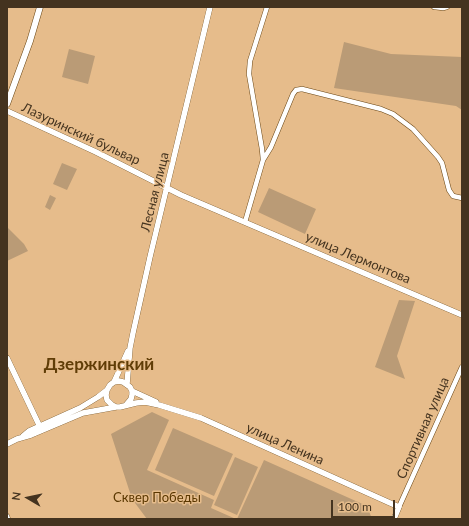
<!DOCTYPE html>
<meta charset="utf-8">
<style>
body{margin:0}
#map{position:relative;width:469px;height:526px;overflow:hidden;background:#e6bc8b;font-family:Lato,sans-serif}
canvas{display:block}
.frame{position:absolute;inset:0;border:8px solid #44331f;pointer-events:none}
.north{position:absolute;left:8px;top:478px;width:40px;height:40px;-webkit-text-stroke:3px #e6bc8b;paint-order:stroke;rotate:279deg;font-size:11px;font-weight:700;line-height:16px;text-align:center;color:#44331f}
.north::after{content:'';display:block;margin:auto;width:14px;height:18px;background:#44331f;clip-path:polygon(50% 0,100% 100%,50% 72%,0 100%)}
.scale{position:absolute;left:331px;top:500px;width:64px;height:18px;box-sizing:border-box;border:2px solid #44331f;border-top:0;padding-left:5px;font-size:12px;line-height:14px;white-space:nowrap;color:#44331f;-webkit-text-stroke:3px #e6bc8b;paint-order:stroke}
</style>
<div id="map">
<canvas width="469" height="526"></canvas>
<div class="frame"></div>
<div class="north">N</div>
<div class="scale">100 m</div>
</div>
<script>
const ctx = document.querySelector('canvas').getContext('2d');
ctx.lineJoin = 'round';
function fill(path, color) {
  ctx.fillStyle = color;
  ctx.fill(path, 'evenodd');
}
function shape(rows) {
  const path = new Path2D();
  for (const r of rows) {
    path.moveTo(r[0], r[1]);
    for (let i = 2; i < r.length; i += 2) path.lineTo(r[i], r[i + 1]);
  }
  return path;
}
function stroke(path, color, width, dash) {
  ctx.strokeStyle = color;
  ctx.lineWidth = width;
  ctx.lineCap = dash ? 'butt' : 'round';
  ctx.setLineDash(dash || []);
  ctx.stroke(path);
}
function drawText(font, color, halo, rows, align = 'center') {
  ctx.font = font + ' Lato,sans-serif';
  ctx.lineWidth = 3;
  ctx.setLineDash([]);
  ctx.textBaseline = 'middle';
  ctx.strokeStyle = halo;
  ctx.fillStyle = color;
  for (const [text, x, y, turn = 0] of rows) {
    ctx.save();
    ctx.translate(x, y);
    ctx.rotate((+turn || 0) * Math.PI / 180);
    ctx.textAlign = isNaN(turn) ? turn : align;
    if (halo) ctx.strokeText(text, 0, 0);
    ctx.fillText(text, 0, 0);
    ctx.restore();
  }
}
fill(shape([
 [344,42,391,54,462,57,462,110,456,106,334,88],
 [69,49,95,56,88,84,62,77],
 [62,163,77,169,67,190,53,184],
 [269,188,316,209,305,234,258,212],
 [50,195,56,198,50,210,45,207],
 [7,227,24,244,28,251,7,261],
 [399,300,415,301,397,356,405,379,375,367],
 [152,412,169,420,147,470,214,500,211,508,236,519,147,519,132,499,111,434],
 [173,428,233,454,214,496,155,470],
 [235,457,258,467,237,515,214,505],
 [264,460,367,506,372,519,237,519]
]), '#ba9b76');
const minor = shape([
 [434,7,443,8,447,7],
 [263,160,271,147,293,94,296,90,302,89,381,109,393,114,413,129,438,157,442,163,449,190,453,196,462,198],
 [245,222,263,160,262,149,249,74,250,61,267,7],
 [399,507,462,367],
 [7,516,8,519]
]);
const tertiary = shape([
 [7,111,96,152,181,195,462,315],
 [7,358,40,427],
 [114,382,128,351],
 [127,384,130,348,133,333,150,257,210,7],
 [107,390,106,395,107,400,112,405,116,407],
 [132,391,156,402],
 [23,436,29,431,80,408,98,397,107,390,110,385,114,382,119,381,123,382,130,387,132,391,132,395,131,399,126,405],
 [7,444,17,439,31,435,83,413,116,407,120,407,136,403,145,402,159,405,201,418,399,507,394,519]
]);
const secondary = shape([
 [7,104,30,41,40,7]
]);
stroke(minor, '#694513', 5.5);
stroke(tertiary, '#694513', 6);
stroke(secondary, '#694513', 7);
stroke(minor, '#fff', 4.5);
stroke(tertiary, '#fff', 5.5);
stroke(secondary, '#fff', 6);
drawText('13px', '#44331f', '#e6bc8b', [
 ["Лазуринский бульвар",81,134,25],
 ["Лесная улица",155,192,-76],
 ["улица Лермонтова",358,258,23],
 ["Спортивная улица",423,428,-66],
 ["улица Ленина",285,444,24]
]);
drawText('13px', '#5a3700', '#e6bc8b', [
 ["Сквер Победы",157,498]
]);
drawText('bold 17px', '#603d07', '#e6bc8b', [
 ["Дзержинский",99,365]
]);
</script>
